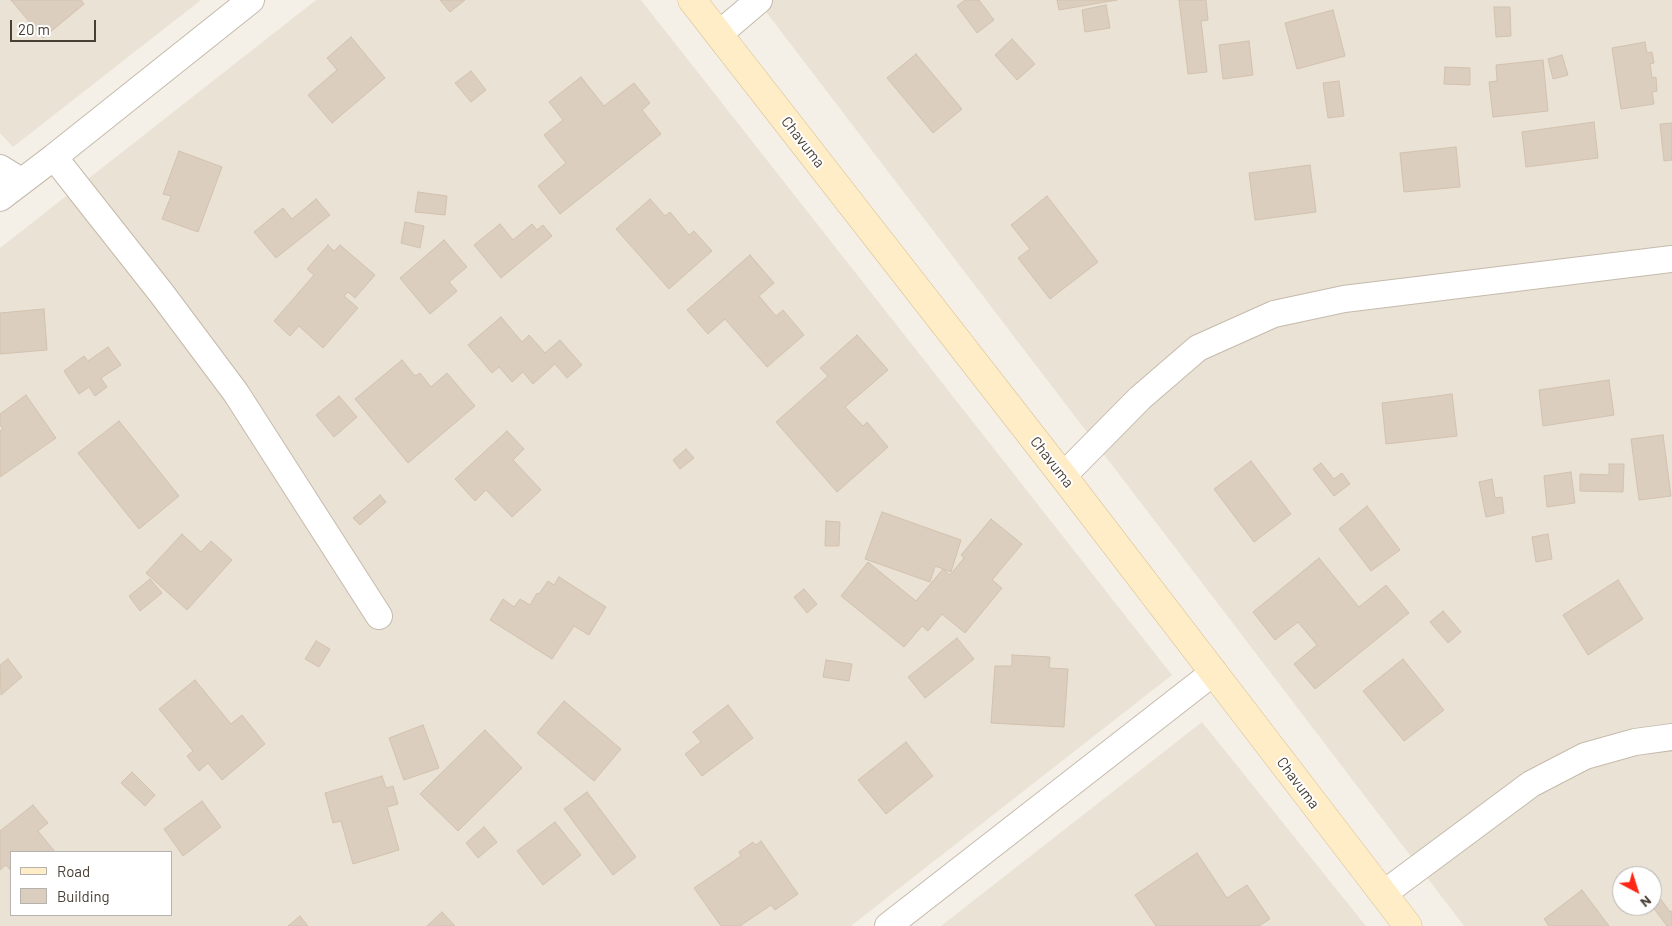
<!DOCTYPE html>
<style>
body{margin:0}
#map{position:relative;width:1672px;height:926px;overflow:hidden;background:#f5f0e7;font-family:Barlow,sans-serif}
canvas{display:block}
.legend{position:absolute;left:10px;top:851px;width:162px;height:65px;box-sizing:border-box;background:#fff;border:1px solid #b6b3ae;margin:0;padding:6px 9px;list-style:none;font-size:15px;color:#494035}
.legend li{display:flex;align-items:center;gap:10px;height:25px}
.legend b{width:25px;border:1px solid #b6b3ae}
.north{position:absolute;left:1612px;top:866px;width:50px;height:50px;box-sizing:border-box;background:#fff;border:1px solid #b6b3ae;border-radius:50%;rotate:140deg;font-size:14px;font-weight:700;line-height:20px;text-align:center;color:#494035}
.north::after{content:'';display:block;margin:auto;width:18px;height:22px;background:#ff2615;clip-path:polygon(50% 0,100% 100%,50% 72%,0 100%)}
.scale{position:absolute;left:10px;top:20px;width:86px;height:22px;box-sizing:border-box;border:2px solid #494035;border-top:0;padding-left:6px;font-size:15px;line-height:18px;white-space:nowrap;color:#494035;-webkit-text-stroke:4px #fff;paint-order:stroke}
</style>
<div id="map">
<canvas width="1672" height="926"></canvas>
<ul class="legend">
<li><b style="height:6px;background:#ffedc8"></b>Road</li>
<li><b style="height:14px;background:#dbcebf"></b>Building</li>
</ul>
<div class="north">N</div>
<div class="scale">20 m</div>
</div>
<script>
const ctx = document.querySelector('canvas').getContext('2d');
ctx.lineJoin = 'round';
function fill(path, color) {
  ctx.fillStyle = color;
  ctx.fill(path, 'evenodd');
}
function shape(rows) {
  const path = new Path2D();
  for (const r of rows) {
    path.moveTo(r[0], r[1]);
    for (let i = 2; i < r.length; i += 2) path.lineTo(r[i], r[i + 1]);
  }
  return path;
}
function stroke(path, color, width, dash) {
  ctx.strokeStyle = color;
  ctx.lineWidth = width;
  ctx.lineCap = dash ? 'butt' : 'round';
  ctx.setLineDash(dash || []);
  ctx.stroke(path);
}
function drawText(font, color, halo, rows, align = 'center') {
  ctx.font = font + ' Barlow,sans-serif';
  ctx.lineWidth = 4;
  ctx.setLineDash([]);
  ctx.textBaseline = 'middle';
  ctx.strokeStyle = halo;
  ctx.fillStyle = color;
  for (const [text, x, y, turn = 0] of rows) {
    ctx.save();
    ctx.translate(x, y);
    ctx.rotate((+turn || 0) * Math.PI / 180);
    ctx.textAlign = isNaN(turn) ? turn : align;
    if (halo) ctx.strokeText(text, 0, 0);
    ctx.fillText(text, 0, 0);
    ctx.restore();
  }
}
fill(shape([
 [0,0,201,0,13,147,0,133],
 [316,0,641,0,1172,675,851,926,0,926,0,248],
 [11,852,171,852,171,915,11,915],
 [757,0,1672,0,1672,926,1464,926],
 [1622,876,1652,876,1652,906,1622,906],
 [1202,722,1366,926,941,926]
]), '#eae2d5');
const building = shape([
 [11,0,81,0,84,4,43,38,11,0],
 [440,0,465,0,450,12,440,0],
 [965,0,979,0,994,20,977,33,957,6,965,0],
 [1057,0,1117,0,1059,10,1057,0],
 [1179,0,1206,0,1208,20,1201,21,1207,72,1188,74,1179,0],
 [1106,5,1110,28,1085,32,1082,10,1106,5],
 [1494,7,1510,7,1511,36,1496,37,1494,7],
 [1333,10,1345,56,1297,69,1285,23,1333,10],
 [351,37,385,78,332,123,308,95,337,70,327,58,351,37],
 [1012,39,1035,64,1017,80,995,55,1012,39],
 [1249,41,1253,75,1223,79,1219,45,1249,41],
 [1645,42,1647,53,1652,52,1654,63,1650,64,1652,78,1656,77,1657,91,1652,92,1654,104,1621,109,1612,48,1645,42],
 [916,54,962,109,933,133,887,78,916,54],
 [1562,55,1568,75,1553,79,1548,59,1562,55],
 [1543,60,1548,111,1493,117,1489,82,1497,81,1496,65,1543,60],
 [1445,67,1470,68,1470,85,1444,84,1445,67],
 [471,71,486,90,471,102,455,83,471,71],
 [581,77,604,106,634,83,650,103,642,110,661,134,560,214,538,186,566,163,544,135,563,120,549,102,581,77],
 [1339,81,1344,116,1328,118,1323,83,1339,81],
 [1594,122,1598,158,1526,167,1522,132,1594,122],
 [1672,123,1672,160,1664,161,1660,124,1672,123],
 [1456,147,1460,187,1404,192,1400,153,1456,147],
 [179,151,222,167,198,232,162,219,171,196,163,194,179,151],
 [1310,165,1316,212,1255,220,1249,173,1310,165],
 [418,192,447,196,445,215,415,212,418,192],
 [1047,196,1098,262,1050,299,1018,258,1030,249,1011,225,1047,196],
 [316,199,330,215,276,258,254,232,283,208,292,219,316,199],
 [650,199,665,216,670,212,689,235,694,231,712,251,669,289,616,229,650,199],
 [405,222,424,226,420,248,401,243,405,222],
 [500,224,513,240,532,224,537,230,543,225,552,236,501,278,474,245,500,224],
 [444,240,467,267,449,282,457,291,430,314,400,278,444,240],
 [328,245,334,251,340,245,375,275,355,298,348,292,344,296,358,308,323,348,299,326,290,336,274,321,314,275,307,269,328,245],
 [750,255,774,283,759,296,776,316,783,310,804,335,767,367,725,319,708,334,687,310,750,255],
 [44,309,47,350,0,354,0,313,44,309],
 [501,317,522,342,529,335,545,353,560,340,582,365,567,378,555,364,533,384,523,372,512,382,499,367,492,373,468,345,501,317],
 [857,335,888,370,845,407,863,426,867,422,888,447,837,492,776,422,828,376,820,368,857,335],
 [108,347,121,365,101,378,107,387,95,396,89,387,79,394,64,371,84,356,88,361,108,347],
 [402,360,415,376,420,373,431,387,447,373,475,406,408,463,355,399,402,360],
 [1609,380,1614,415,1543,426,1539,390,1609,380],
 [1452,394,1457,436,1386,444,1382,403,1452,394],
 [26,395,56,438,0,477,0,431,3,429,0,425,0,414,26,395],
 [339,396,357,417,334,437,316,415,339,396],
 [119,421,179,496,139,529,78,453,119,421],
 [507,431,524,449,513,460,541,490,512,517,486,490,475,501,455,479,507,431],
 [1663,435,1671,496,1639,500,1631,439,1663,435],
 [686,449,694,458,680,469,673,460,686,449],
 [1251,461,1291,514,1254,542,1214,489,1251,461],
 [1321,463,1334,479,1342,473,1350,484,1334,496,1313,469,1321,463],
 [1609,464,1624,464,1623,492,1580,491,1580,474,1609,475,1609,464],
 [1571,472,1575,503,1547,507,1544,476,1571,472],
 [1492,479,1495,498,1502,497,1504,513,1486,517,1479,482,1492,479],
 [380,495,386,502,360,525,353,518,380,495],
 [1367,506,1400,550,1371,571,1339,529,1367,506],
 [882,512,961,540,951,572,935,566,930,582,865,559,882,512],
 [991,519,1022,544,992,580,1002,588,965,633,942,614,928,631,922,626,904,647,841,596,868,562,916,601,943,569,950,575,964,558,961,555,991,519],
 [826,521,840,522,839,546,825,546,826,521],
 [182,534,201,552,211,541,232,560,187,610,146,573,182,534],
 [1548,534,1552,559,1536,562,1532,537,1548,534],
 [1319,558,1359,607,1386,585,1409,613,1315,689,1294,664,1317,645,1298,622,1275,640,1253,612,1319,558],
 [559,577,606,607,589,635,574,626,552,659,490,620,503,599,514,607,520,599,530,605,537,593,539,594,548,581,554,585,559,577],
 [150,579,162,593,140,611,129,596,150,579],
 [1618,580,1643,619,1588,655,1563,615,1618,580],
 [804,589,817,604,807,613,794,597,804,589],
 [1443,611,1461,632,1448,643,1430,622,1443,611],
 [957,638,974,659,925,698,908,677,957,638],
 [316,641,330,649,319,667,305,659,316,641],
 [1012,655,1050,657,1049,668,1068,669,1064,727,991,723,995,666,1012,666,1012,655],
 [8,659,22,677,1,695,0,665,8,659],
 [1403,659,1444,710,1404,741,1363,691,1403,659],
 [826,660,852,664,849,681,823,677,826,660],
 [195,680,231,724,242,715,265,744,222,780,208,763,199,771,187,756,193,751,159,709,195,680],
 [564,701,621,749,594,781,537,733,564,701],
 [728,705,753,738,702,776,685,754,701,742,693,732,728,705],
 [423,725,439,768,404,780,389,738,423,725],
 [485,730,522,768,458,831,420,794,485,730],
 [906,742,933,776,886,814,858,780,906,742],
 [132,772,155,795,145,806,121,783,132,772],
 [382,776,386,788,393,786,398,804,387,807,399,850,353,864,341,821,333,823,325,793,382,776],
 [587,792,636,857,613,875,564,809,587,792],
 [202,801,221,827,183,856,164,829,202,801],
 [33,805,48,823,38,831,55,852,11,852,11,871,6,865,0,870,0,831,33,805],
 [555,822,581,855,543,885,517,851,555,822],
 [484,827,497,842,478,858,466,843,484,827],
 [761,841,798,894,775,910,771,905,740,926,721,926,694,888,741,856,739,852,753,842,756,845,761,841],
 [1197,853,1227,898,1247,885,1270,919,1259,926,1156,926,1135,895,1197,853],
 [1582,890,1609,926,1549,926,1544,919,1582,890],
 [1660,898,1670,912,1672,911,1672,926,1667,926,1652,906,1652,904,1660,898],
 [442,912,455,926,427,926,442,912],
 [300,916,308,926,288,926,300,916]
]);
fill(building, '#dbcebf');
stroke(building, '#d3c2ae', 1);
const street = shape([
 [719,34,759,0],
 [54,157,162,294,236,393,379,616],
 [0,168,21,181],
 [0,198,54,157,251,0],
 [1063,476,1140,398,1198,348,1274,314,1344,299,1672,259],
 [1383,894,1531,784,1585,756,1635,742,1672,737],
 [888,926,1214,672]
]);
const secondary = shape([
 [692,0,1063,476,1408,926]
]);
stroke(street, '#c5baac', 28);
stroke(secondary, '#d9c293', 29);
stroke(street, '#fff', 26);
stroke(secondary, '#ffedc8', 28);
drawText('15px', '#494035', '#fff', [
 ["Chavuma",803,142,52],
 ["Chavuma",1052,462,52],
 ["Chavuma",1298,783,53]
]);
</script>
